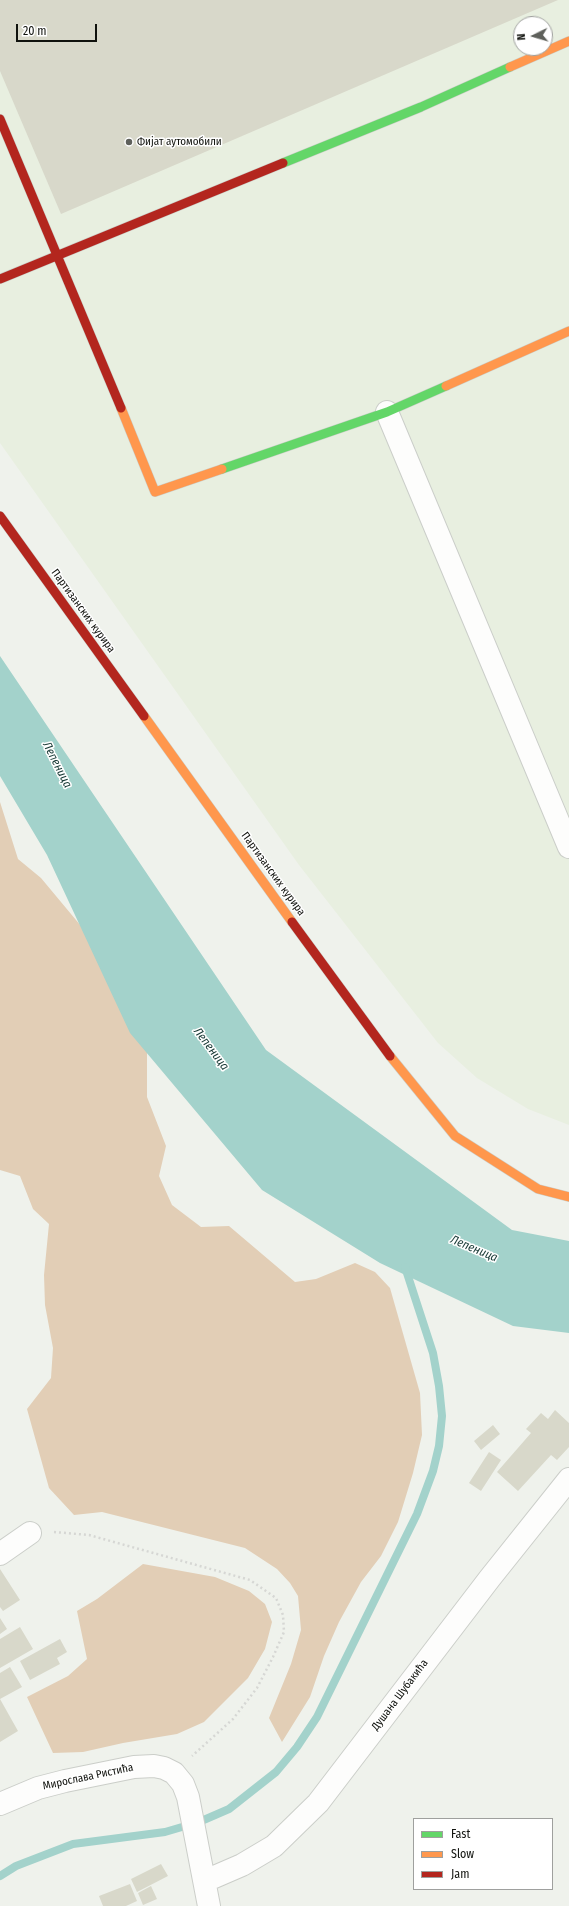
<!DOCTYPE html>
<meta charset="utf-8">
<style>
body{margin:0}
#map{position:relative;width:569px;height:1906px;overflow:hidden;background:#eff2ec;font-family:"Fira Sans Condensed",sans-serif}
canvas{display:block}
.legend{position:absolute;left:413px;top:1818px;width:140px;height:72px;box-sizing:border-box;background:#fff;border:1px solid #9fa09e;margin:0;padding:5px 7px;list-style:none;font-size:12px;color:#10120d}
.legend li{display:flex;align-items:center;gap:8px;height:20px}
.legend b{width:20px;border:1px solid #9fa09e}
.north{position:absolute;left:513px;top:16px;width:40px;height:40px;box-sizing:border-box;background:#fff;border:1px solid #9fa09e;border-radius:50%;rotate:265deg;font-size:11px;font-weight:700;line-height:16px;text-align:center;color:#10120d}
.north::after{content:'';display:block;margin:auto;width:14px;height:18px;background:#5e605b;clip-path:polygon(50% 0,100% 100%,50% 72%,0 100%)}
.scale{position:absolute;left:16px;top:24px;width:81px;height:18px;box-sizing:border-box;border:2px solid #10120d;border-top:0;padding-left:5px;font-size:12px;line-height:14px;white-space:nowrap;color:#10120d;-webkit-text-stroke:3px #fff;paint-order:stroke}
</style>
<div id="map">
<canvas width="569" height="1906"></canvas>
<ul class="legend">
<li><b style="height:5px;background:#63d668"></b>Fast</li>
<li><b style="height:5px;background:#ff974d"></b>Slow</li>
<li><b style="height:5px;background:#b3261e"></b>Jam</li>
</ul>
<div class="north">N</div>
<div class="scale">20 m</div>
</div>
<script>
const ctx = document.querySelector('canvas').getContext('2d');
ctx.lineJoin = 'round';
function fill(path, color) {
  ctx.fillStyle = color;
  ctx.fill(path, 'evenodd');
}
function shape(rows) {
  const path = new Path2D();
  for (const r of rows) {
    path.moveTo(r[0], r[1]);
    for (let i = 2; i < r.length; i += 2) path.lineTo(r[i], r[i + 1]);
  }
  return path;
}
function stroke(path, color, width, dash) {
  ctx.strokeStyle = color;
  ctx.lineWidth = width;
  ctx.lineCap = dash ? 'butt' : 'round';
  ctx.setLineDash(dash || []);
  ctx.stroke(path);
}
function drawText(font, color, halo, rows, align = 'center') {
  ctx.font = font + ' "Fira Sans Condensed",sans-serif';
  ctx.lineWidth = 3;
  ctx.setLineDash([]);
  ctx.textBaseline = 'middle';
  ctx.strokeStyle = halo;
  ctx.fillStyle = color;
  for (const [text, x, y, turn = 0] of rows) {
    ctx.save();
    ctx.translate(x, y);
    ctx.rotate((+turn || 0) * Math.PI / 180);
    ctx.textAlign = isNaN(turn) ? turn : align;
    if (halo) ctx.strokeText(text, 0, 0);
    ctx.fillText(text, 0, 0);
    ctx.restore();
  }
}
fill(shape([
 [0,0,569,0,569,1125,528,1109,477,1078,438,1043,299,865,0,443],
 [521,24,545,24,545,48,521,48]
]), '#e8efe0');
fill(shape([
 [0,802,18,859,41,878,106,956,147,1050,147,1097,166,1146,159,1176,172,1205,201,1227,229,1226,295,1282,316,1279,355,1263,375,1272,390,1288,420,1393,422,1435,413,1473,398,1522,381,1556,361,1582,339,1622,324,1656,310,1697,282,1742,269,1718,291,1664,301,1630,298,1596,290,1583,277,1569,245,1548,102,1512,74,1515,49,1488,27,1409,51,1378,53,1348,45,1305,44,1275,49,1224,33,1209,20,1176,0,1170],
 [143,1564,215,1577,249,1591,265,1604,272,1622,265,1649,248,1678,204,1722,177,1734,123,1743,83,1752,53,1753,27,1697,68,1676,87,1659,77,1611,97,1599]
]), '#e2ceb6');
fill(shape([
 [0,656,266,1050,512,1230,569,1241,569,1333,513,1326,380,1263,262,1190,130,1033,47,855,0,776]
]), '#a3d2cb');
stroke(shape([
 [0,1876,16,1866,73,1844,165,1832,199,1822,229,1809,276,1772,297,1747,317,1717,417,1514,433,1471,439,1446,442,1416,439,1386,433,1353,405,1267]
]), '#a3d2cb', 8);
fill(shape([
 [0,0,558,0,61,214,0,71],
 [555,1410,569,1423,569,1447,557,1460,551,1455,518,1491,497,1472,531,1433,526,1429,541,1413,548,1419],
 [493,1425,500,1434,481,1450,474,1441],
 [489,1452,501,1460,481,1491,469,1483],
 [0,1569,20,1600,3,1611,0,1607],
 [0,1618,7,1629,0,1634],
 [20,1627,33,1649,0,1668,0,1639],
 [60,1639,67,1652,57,1658,60,1664,30,1680,20,1661],
 [10,1667,22,1687,0,1699,18,1731,0,1742,0,1673],
 [161,1864,168,1876,137,1892,131,1879],
 [130,1884,137,1901,126,1906,103,1906,99,1896],
 [151,1886,157,1899,143,1905,138,1893]
]), '#d8d8ca');
const street = shape([
 [387,412,569,847],
 [0,1554,30,1533],
 [0,1804,38,1788,65,1781,134,1767,154,1766,164,1768,174,1773,183,1784,188,1797,209,1906],
 [205,1881,242,1865,274,1846,318,1803,490,1578,569,1479]
]);
const fast = shape([
 [283,163,421,107,510,67],
 [222,469,387,412,446,386]
]);
const slow = shape([
 [510,67,569,41],
 [446,386,569,331],
 [121,408,155,492,222,469],
 [144,716,292,922],
 [390,1056,455,1136,538,1189,569,1197]
]);
const jam = shape([
 [0,119,121,408],
 [0,279,283,163],
 [0,516,144,716],
 [292,922,390,1056]
]);
stroke(street, '#cbcec9', 24);
stroke(fast, '#cbcec9', 10);
stroke(slow, '#cbcec9', 10);
stroke(jam, '#cbcec9', 10);
stroke(shape([
 [54,1532,89,1535,250,1580,276,1598,283,1615,284,1632,273,1657,257,1688,233,1719,192,1756]
]), '#d6d7d4', 2.5, [2, 3]);
stroke(street, '#fdfdfc', 22);
stroke(fast, '#63d668', 9);
stroke(slow, '#ff974d', 9);
stroke(jam, '#b3261e', 9);
for (const [x, y, r, color] of [
 [129,142,4,"#5e605b"]
]) {
  const dot = new Path2D();
  dot.arc(x, y, r, 0, 2 * Math.PI);
  ctx.fillStyle = color;
  ctx.fill(dot);
  stroke(dot, '#fff', 1.5);
}
drawText('11px', '#10120d', '#fff', [
 ["Фијат аутомобили",137,142]
], 'left');
drawText('11px', '#10120d', '#fff', [
 ["Партизанских курира",83,611,54],
 ["Партизанских курира",273,874,54],
 ["Душана Шубакића",400,1695,-53],
 ["Мирослава Ристића",88,1777,-12]
]);
drawText('italic 12px', '#183a36', '#fff', [
 ["Лепеница",57,765,63],
 ["Лепеница",211,1049,53],
 ["Лепеница",474,1249,23]
]);
</script>
